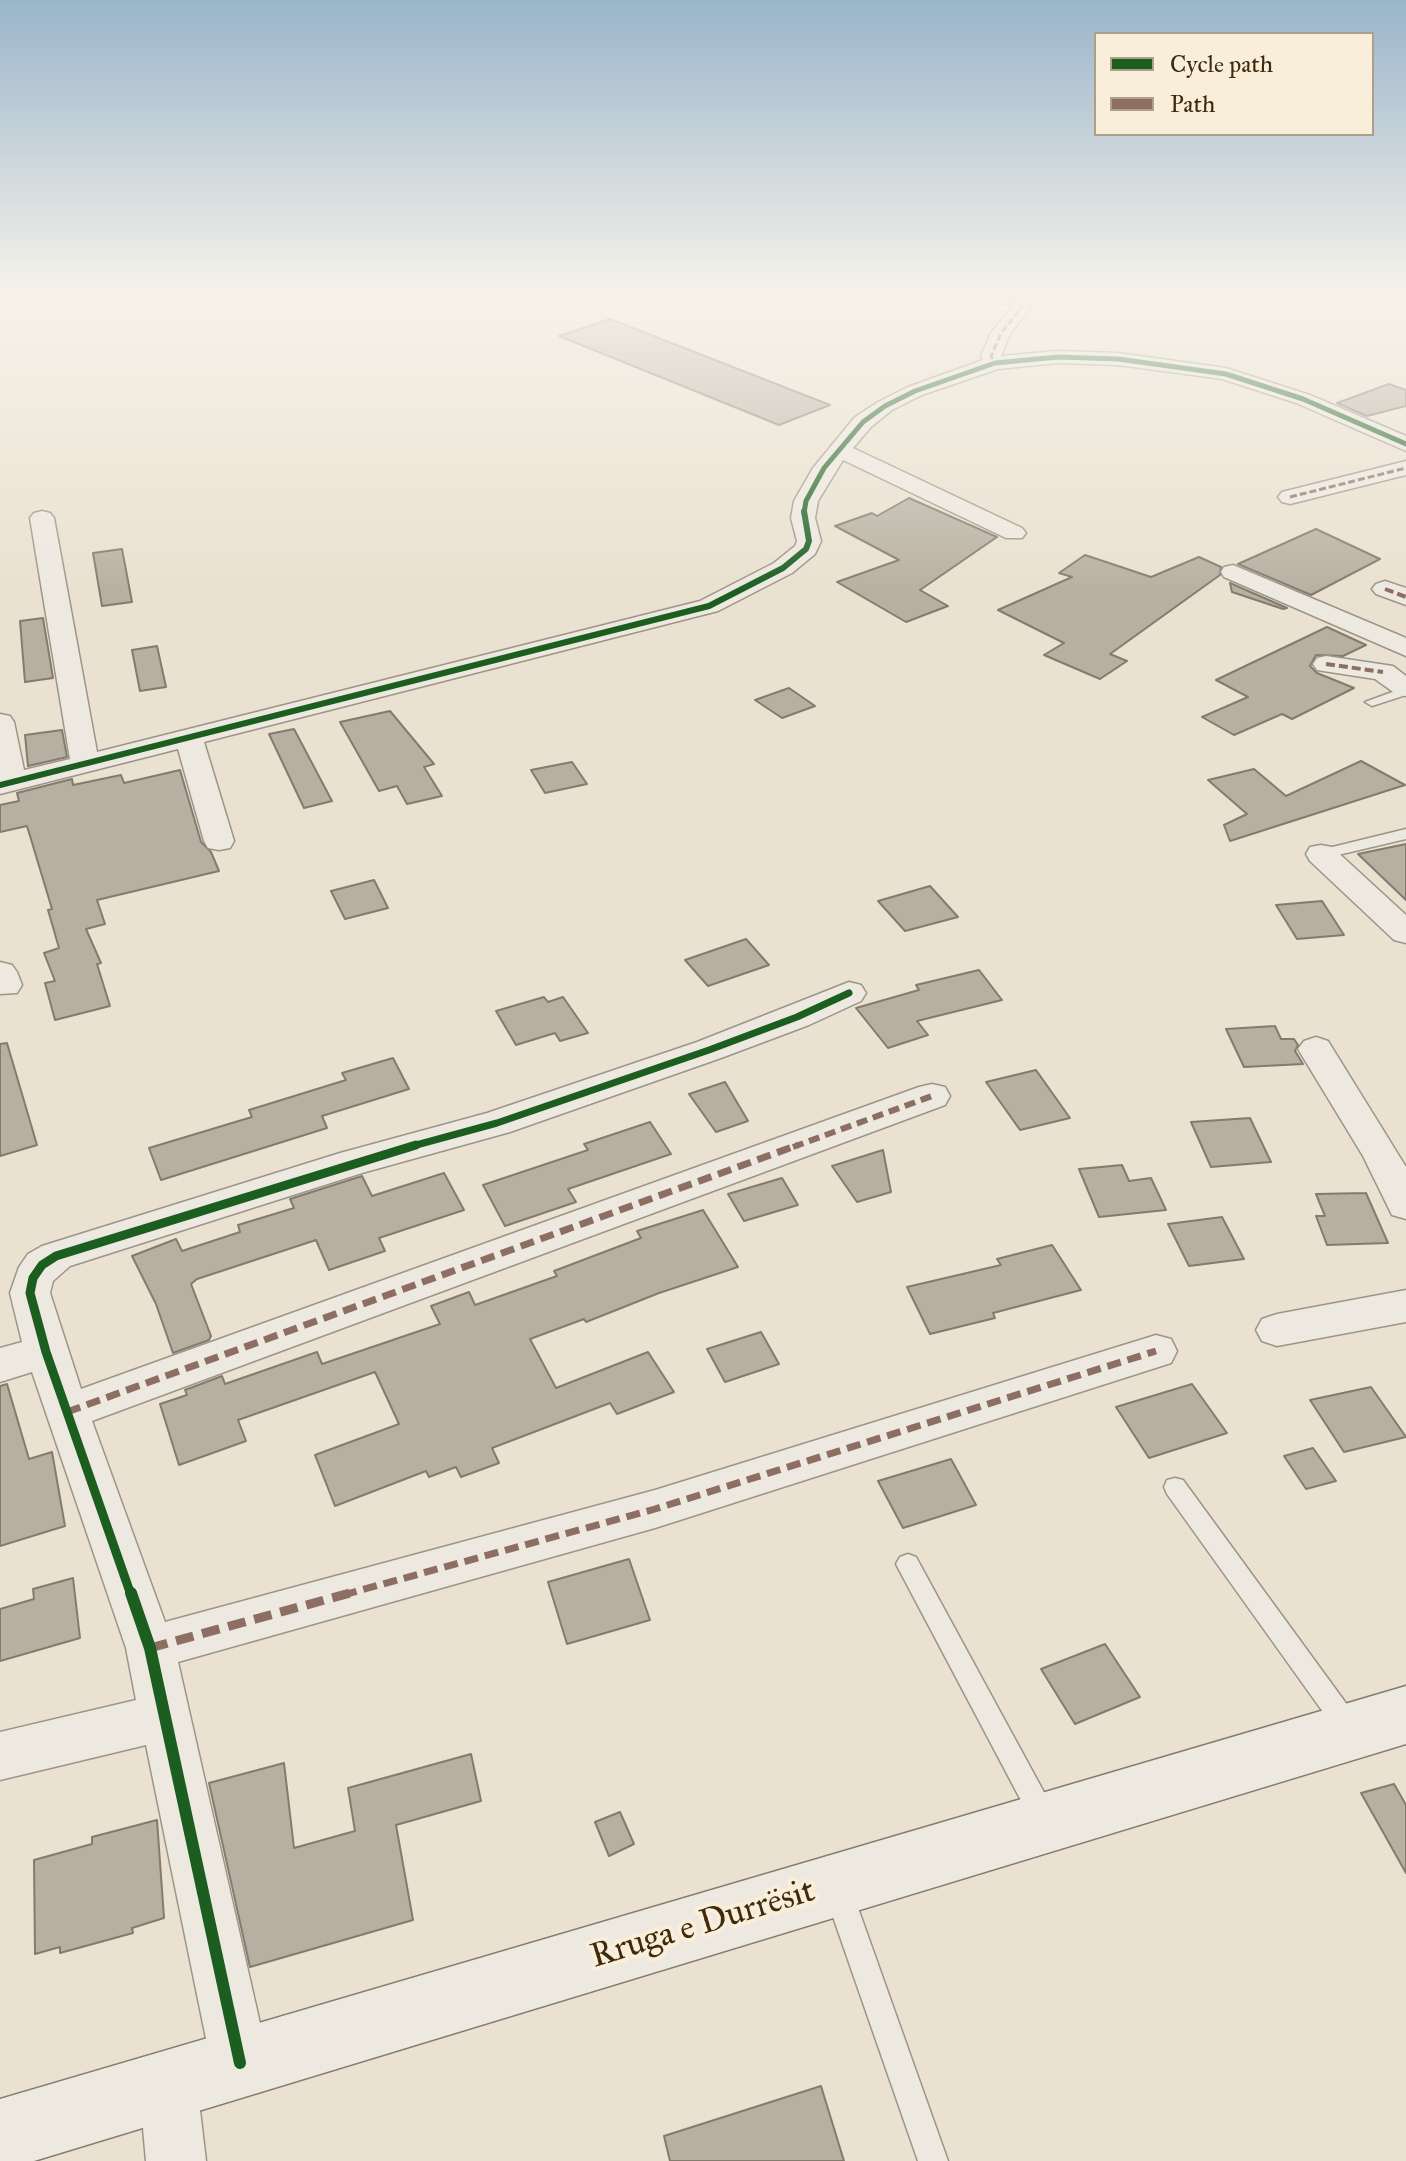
<!DOCTYPE html>
<meta charset="utf-8">
<style>
body{margin:0}
#map{position:relative;width:1406px;height:2161px;overflow:hidden;background:#eae1d0;font-family:"IM FELL Great Primer",serif}
canvas{display:block}
.legend{position:absolute;left:1094px;top:32px;width:280px;height:104px;box-sizing:border-box;background:#f8eed9;border:2px solid #aea088;margin:0;padding:10px 14px;list-style:none;font-size:24px;color:#3f2a0e}
.legend li{display:flex;align-items:center;gap:16px;height:40px}
.legend b{width:40px;border:2px solid #aea088}
</style>
<div id="map">
<canvas width="1406" height="2161"></canvas>
<ul class="legend">
<li><b style="height:10px;background:#1b5e20"></b>Cycle path</li>
<li><b style="height:10px;background:#8d6e63"></b>Path</li>
</ul>
</div>
<script>
const ctx = document.querySelector('canvas').getContext('2d');
ctx.lineJoin = 'round';
function fill(path, color) {
  ctx.fillStyle = color;
  ctx.fill(path, 'evenodd');
}
function shape(rows) {
  const path = new Path2D();
  for (const r of rows) {
    path.moveTo(r[0], r[1]);
    for (let i = 2; i < r.length; i += 2) path.lineTo(r[i], r[i + 1]);
  }
  return path;
}
function stroke(path, color, width, dash) {
  ctx.strokeStyle = color;
  ctx.lineWidth = width;
  ctx.lineCap = dash ? 'butt' : 'round';
  ctx.setLineDash(dash || []);
  ctx.stroke(path);
}
function drawText(font, color, halo, rows, align = 'center') {
  ctx.font = font + ' "IM FELL Great Primer",serif';
  ctx.lineWidth = 8;
  ctx.setLineDash([]);
  ctx.textBaseline = 'middle';
  ctx.strokeStyle = halo;
  ctx.fillStyle = color;
  for (const [text, x, y, turn = 0] of rows) {
    ctx.save();
    ctx.translate(x, y);
    ctx.rotate((+turn || 0) * Math.PI / 180);
    ctx.textAlign = isNaN(turn) ? turn : align;
    if (halo) ctx.strokeText(text, 0, 0);
    ctx.fillText(text, 0, 0);
    ctx.restore();
  }
}
const building = shape([
 [610,319,830,405,779,425,559,336,610,319],
 [1389,384,1406,390,1406,406,1367,416,1337,403,1389,384],
 [909,498,997,537,920,590,948,606,906,622,837,582,899,560,835,526,872,513,877,516,909,498],
 [1316,529,1380,559,1311,595,1238,564,1316,529],
 [122,549,132,602,102,606,93,553,122,549],
 [1085,555,1151,577,1199,557,1221,567,1220,575,1110,654,1127,661,1100,679,1044,655,1064,643,998,610,1072,577,1059,573,1085,555],
 [1230,583,1287,608,1283,609,1232,592,1230,583],
 [43,618,53,678,25,682,20,621,43,618],
 [1327,627,1366,645,1343,656,1316,655,1310,666,1317,673,1354,688,1292,719,1282,714,1234,735,1202,717,1248,697,1216,680,1327,627],
 [157,646,166,687,140,691,132,650,157,646],
 [789,688,815,706,782,718,755,700,789,688],
 [390,711,434,764,424,767,442,796,407,804,397,786,379,791,340,722,390,711],
 [294,729,332,801,304,808,269,734,294,729],
 [62,730,67,757,28,766,25,735,62,730],
 [1361,761,1405,785,1230,841,1224,825,1247,814,1208,780,1254,769,1286,796,1361,761],
 [572,762,587,784,545,793,531,770,572,762],
 [180,770,201,842,211,852,219,871,97,900,105,924,86,929,101,963,97,964,110,1006,55,1020,45,983,55,981,44,953,59,948,48,910,52,909,27,826,0,832,0,805,19,801,17,793,72,779,73,785,121,775,124,783,180,770],
 [1406,844,1406,900,1358,854,1406,844],
 [374,880,388,908,345,919,331,891,374,880],
 [930,886,958,917,905,931,878,901,930,886],
 [1322,901,1344,935,1297,939,1276,905,1322,901],
 [746,939,769,965,708,986,685,960,746,939],
 [979,970,1002,1000,917,1021,928,1035,888,1048,856,1008,919,990,916,985,979,970],
 [544,997,548,1002,563,997,588,1033,560,1041,555,1033,516,1045,496,1011,544,997],
 [1275,1026,1281,1039,1294,1039,1298,1045,1295,1051,1303,1064,1244,1067,1226,1029,1275,1026],
 [7,1043,37,1145,0,1156,0,1044,7,1043],
 [393,1058,409,1089,322,1116,327,1128,161,1180,149,1148,252,1117,249,1110,346,1080,342,1073,393,1058],
 [1036,1070,1070,1118,1020,1130,986,1082,1036,1070],
 [725,1082,748,1121,716,1132,689,1094,725,1082],
 [1250,1118,1271,1162,1211,1167,1191,1122,1250,1118],
 [650,1122,671,1154,568,1189,576,1202,505,1226,483,1185,588,1150,584,1144,650,1122],
 [883,1150,891,1192,857,1202,832,1166,883,1150],
 [1122,1165,1129,1181,1151,1178,1166,1210,1099,1217,1079,1169,1122,1165],
 [444,1173,464,1210,379,1238,385,1251,329,1270,316,1240,197,1279,191,1284,211,1336,209,1340,173,1353,156,1304,132,1256,176,1239,182,1251,240,1232,238,1225,294,1208,290,1199,362,1176,372,1196,444,1173],
 [782,1178,798,1205,744,1221,728,1194,782,1178],
 [1366,1193,1388,1243,1327,1245,1316,1216,1325,1216,1316,1194,1366,1193],
 [703,1210,738,1267,659,1293,586,1322,584,1319,530,1339,556,1388,648,1352,674,1392,617,1414,610,1403,492,1448,499,1463,461,1477,456,1467,429,1477,426,1471,335,1506,315,1455,399,1424,375,1372,238,1420,246,1441,179,1465,160,1404,187,1395,185,1390,222,1376,225,1384,317,1352,322,1364,440,1324,431,1306,469,1292,475,1305,557,1276,554,1271,641,1238,637,1231,703,1210],
 [1222,1217,1244,1259,1189,1266,1168,1224,1222,1217],
 [1052,1245,1081,1290,993,1313,995,1318,930,1334,907,1287,1001,1265,997,1259,1052,1245],
 [761,1332,779,1364,725,1382,707,1349,761,1332],
 [7,1384,29,1459,52,1452,65,1526,0,1546,0,1386,7,1384],
 [1192,1384,1227,1433,1149,1458,1116,1407,1192,1384],
 [1371,1387,1406,1437,1344,1452,1310,1400,1371,1387],
 [1313,1448,1336,1481,1306,1489,1284,1456,1313,1448],
 [951,1459,976,1505,903,1528,878,1481,951,1459],
 [629,1559,650,1620,567,1644,548,1582,629,1559],
 [73,1578,80,1638,0,1661,0,1609,34,1599,33,1589,73,1578],
 [1105,1644,1140,1697,1075,1724,1041,1669,1105,1644],
 [471,1754,481,1801,396,1825,413,1920,250,1967,209,1783,284,1763,294,1848,355,1831,348,1788,471,1754],
 [1394,1784,1406,1805,1406,1873,1361,1793,1394,1784],
 [620,1812,634,1844,609,1856,595,1822,620,1812],
 [157,1820,164,1918,132,1928,133,1933,60,1953,60,1947,35,1954,34,1860,92,1844,92,1837,157,1820],
 [821,2086,844,2161,670,2161,664,2136,821,2086]
]);
fill(building, '#b7b0a2');
stroke(building, '#837b6e', 2);
const service = shape([
 [1406,687,1406,695,1372,706,1365,702,1406,687],
 [1406,829,1406,839,1321,859,1313,854,1316,851,1406,829],
 [1175,1478,1183,1480,1356,1717,1360,1725,1356,1733,1347,1737,1338,1733,1167,1494,1164,1487,1167,1480,1175,1478],
 [908,1554,916,1557,1052,1807,1056,1816,1052,1825,1043,1829,1034,1825,896,1564,900,1557,908,1554],
 [838,1877,848,1881,852,1891,948,2161,918,2161,824,1891,828,1881,838,1877]
]);
const minor = shape([
 [982,292,1010,292,1021,295,1031,307,1010,334,1001,356,1058,351,1118,353,1226,368,1310,395,1406,436,1406,451,1296,403,1222,379,1118,365,1058,363,998,369,922,395,892,410,871,427,853,448,1022,528,1026,533,1022,538,1006,538,843,460,818,501,815,518,821,541,815,554,792,573,718,611,204,742,234,841,230,848,219,850,208,848,204,841,178,749,0,794,0,714,10,716,14,722,24,770,70,759,30,518,34,513,42,511,50,513,54,518,97,752,700,601,774,563,795,546,797,541,791,518,794,501,813,468,855,417,878,402,908,387,983,360,981,356,991,333,1012,307,982,292],
 [1406,461,1406,475,1290,504,1282,502,1278,497,1282,492,1406,461],
 [1233,565,1406,638,1406,656,1224,577,1221,572,1224,567,1233,565],
 [1385,581,1406,588,1406,605,1376,594,1372,589,1376,584,1385,581],
 [1326,656,1393,666,1406,676,1406,696,1396,694,1375,679,1317,670,1313,664,1317,658,1326,656],
 [1321,845,1332,847,1406,915,1406,943,1394,940,1310,861,1306,854,1310,847,1321,845],
 [0,962,12,965,17,972,22,985,17,993,0,994,0,962],
 [849,982,861,985,866,993,861,1001,809,1025,721,1058,510,1132,362,1173,70,1266,53,1281,50,1293,81,1389,919,1087,932,1084,945,1087,950,1096,945,1105,92,1421,165,1622,655,1490,1156,1335,1171,1339,1177,1351,1171,1363,655,1528,178,1662,269,2063,260,2083,240,2092,220,2083,211,2063,146,1745,0,1780,0,1732,136,1700,126,1648,32,1372,0,1382,0,1348,22,1342,10,1293,19,1267,28,1254,42,1246,340,1153,487,1113,697,1042,849,982],
 [1316,1037,1328,1041,1406,1167,1406,1219,1392,1215,1363,1156,1298,1049,1304,1041,1316,1037],
 [1406,1290,1406,1322,1277,1346,1262,1341,1256,1330,1262,1319,1277,1314,1406,1290],
 [168,2056,189,2064,197,2085,206,2161,146,2161,139,2085,147,2064,168,2056]
]);
const secondary = shape([
 [1406,1686,1406,1744,34,2161,0,2161,0,2099,1406,1686]
]);
stroke(service, '#9c9587', 3);
stroke(minor, '#9c9587', 3);
stroke(secondary, '#837b6e', 3);
fill(service, '#ede9e0');
fill(minor, '#ede9e0');
fill(secondary, '#ede9e0');
stroke(shape([
 [991,292,1014,299,1022,307,1001,333,991,356,995,363],
 [1290,497,1406,468]
]), '#8d6e63', 3, [7, 3]);
stroke(shape([
 [1385,589,1406,597],
 [1326,664,1383,672]
]), '#8d6e63', 4, [9, 4]);
stroke(shape([
 [793,1147,932,1096]
]), '#8d6e63', 6, [11, 6]);
stroke(shape([
 [67,1412,798,1145],
 [343,1595,655,1509,1156,1351]
]), '#8d6e63', 7, [14, 7]);
stroke(shape([
 [150,1648,350,1593]
]), '#8d6e63', 9, [18, 9]);
stroke(shape([
 [804,513,806,501,824,468,863,422,885,406,915,391,995,363,1058,357,1118,359,1226,374,1303,399,1406,444]
]), '#1b5e20', 5);
stroke(shape([
 [0,785,709,606,783,568,806,549,809,541,804,511]
]), '#1b5e20', 6);
stroke(shape([
 [409,1147,497,1123,709,1050,797,1017,849,993]
]), '#1b5e20', 7);
stroke(shape([
 [131,1595,46,1352,30,1293,33,1278,42,1265,56,1256,416,1145]
]), '#1b5e20', 9);
stroke(shape([
 [131,1593,150,1648,240,2063]
]), '#1b5e20', 12);
const sky = ctx.createLinearGradient(0, 0, 0, 594);
sky.addColorStop(0, '#9ab5ca');
sky.addColorStop(0.49, '#f6f2ea');
sky.addColorStop(1, '#f6f2ea00');
ctx.fillStyle = sky;
ctx.fillRect(0, 0, 1406, 594);
drawText('34px', '#3f2a0e', '#f8eed9', [
 ["Rruga e Durrësit",703,1925,-17]
]);
</script>
